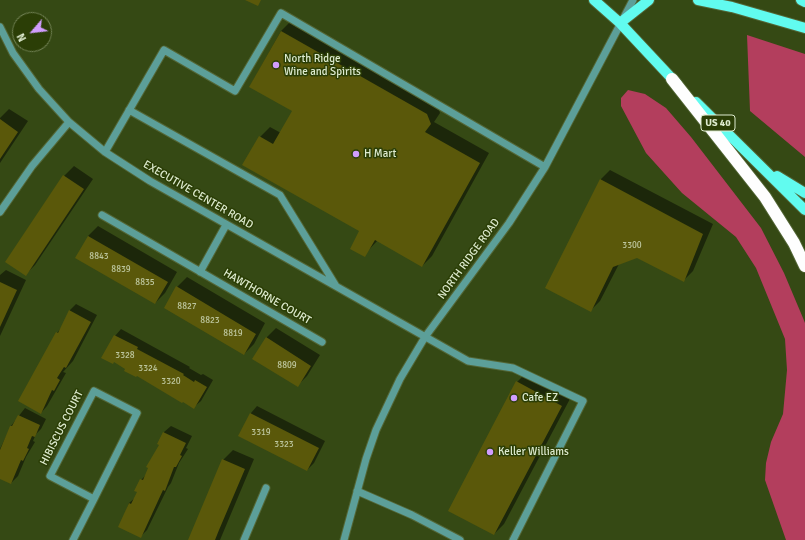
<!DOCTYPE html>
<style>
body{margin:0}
#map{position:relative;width:805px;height:540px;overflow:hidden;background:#354914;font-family:Signika,sans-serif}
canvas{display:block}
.north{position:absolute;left:12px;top:12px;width:40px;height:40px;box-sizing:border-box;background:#2b3e06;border:1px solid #738356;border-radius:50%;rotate:242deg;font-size:11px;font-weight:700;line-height:16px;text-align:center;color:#deebcf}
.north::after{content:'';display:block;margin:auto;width:14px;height:18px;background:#d19dfe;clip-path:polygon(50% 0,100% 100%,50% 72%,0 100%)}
</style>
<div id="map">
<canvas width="805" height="540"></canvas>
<div class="north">N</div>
</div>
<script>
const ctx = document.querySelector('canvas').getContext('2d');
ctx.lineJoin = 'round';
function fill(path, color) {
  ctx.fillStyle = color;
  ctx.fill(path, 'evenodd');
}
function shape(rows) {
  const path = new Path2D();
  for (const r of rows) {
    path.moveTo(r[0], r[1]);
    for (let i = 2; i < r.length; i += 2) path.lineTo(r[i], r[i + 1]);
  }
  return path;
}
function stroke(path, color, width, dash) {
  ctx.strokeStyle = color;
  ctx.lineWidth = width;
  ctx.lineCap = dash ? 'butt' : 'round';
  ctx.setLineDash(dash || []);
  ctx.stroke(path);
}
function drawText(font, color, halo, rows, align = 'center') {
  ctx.font = font + ' Signika,sans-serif';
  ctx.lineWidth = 3;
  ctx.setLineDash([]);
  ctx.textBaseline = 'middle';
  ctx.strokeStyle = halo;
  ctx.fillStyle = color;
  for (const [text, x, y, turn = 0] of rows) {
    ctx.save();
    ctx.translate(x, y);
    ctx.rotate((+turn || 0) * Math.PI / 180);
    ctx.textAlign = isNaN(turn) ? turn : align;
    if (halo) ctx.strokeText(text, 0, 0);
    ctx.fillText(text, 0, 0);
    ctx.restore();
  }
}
fill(shape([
 [747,35,805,54,805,157,750,111],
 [628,90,645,94,666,108,691,137,761,228,784,273,803,318,805,323,805,540,786,540,765,480,766,463,771,442,783,414,787,370,785,339,756,268,736,237,682,193,646,153,621,106,621,98]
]), '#b33e5d');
fill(shape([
 [291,21,437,104,440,113,434,122,489,153,432,256,422,266,378,240,364,255,360,230,260,137,270,127,281,133,293,111,250,86,281,31],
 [9,109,28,121,0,163,0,118],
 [74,166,93,179,35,265,25,275,64,176],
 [610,170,713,224,693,271,683,281,637,257,619,264,600,301,590,311,600,180],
 [98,226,177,272,165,293,155,303,88,236],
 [6,270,26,280,0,336,0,275],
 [187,277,265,323,254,344,244,354,177,287],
 [76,304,97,315,73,361,63,372,66,373,47,406,41,413,57,333,61,328,70,310],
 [276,328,320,355,307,376,297,386,266,338],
 [121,329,190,367,189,368,201,375,203,374,213,380,201,401,194,407,115,336],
 [527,372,572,395,504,524,494,534,517,382],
 [257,406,325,441,314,463,307,470,239,435,251,413],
 [25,408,46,419,41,429,36,434,33,441,35,442,26,457,18,476,11,483,0,477,0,449,11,426],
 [171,426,192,436,186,448,188,449,179,463,171,483,168,487,147,530,141,536,120,526,129,503,136,497,141,480,147,474,161,444,164,432],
 [233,450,254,459,220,540,189,540,223,460]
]), '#0007');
fill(shape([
 [245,0,261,0,258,6],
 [281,31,427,114,431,124,425,132,480,163,422,267,375,240,365,257,350,249,359,231,242,165,259,136,273,144,292,111,249,87],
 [0,119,18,132,0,159],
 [63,175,84,189,26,276,5,262],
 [600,179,703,234,684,282,637,258,613,267,591,312,545,288],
 [88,236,168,282,155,304,75,258],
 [0,282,17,290,0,327],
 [176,286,256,334,244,355,164,308],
 [69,310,91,322,66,368,64,367,57,378,60,380,54,391,52,390,41,414,18,401,56,332,58,333],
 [114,335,138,347,137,349,184,374,183,375,194,382,195,380,207,387,194,409,183,402,182,403,137,376,136,377,124,371,125,369,114,362,113,364,101,358],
 [266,337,311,366,298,387,252,359],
 [516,381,562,406,494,535,448,511],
 [250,413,319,448,307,471,238,436],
 [18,415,40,425,35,437,32,436,27,448,29,449,23,461,21,460,11,484,0,479,0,450,10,426,12,426],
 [163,432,186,443,180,455,182,456,176,467,174,467,165,491,163,490,141,538,118,527,129,503,131,504,137,492,134,491,140,479,143,480,148,468,146,467,159,445,157,444],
 [222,459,245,469,219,530,215,540,188,540]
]), '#5a580a');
const minor = shape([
 [0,27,13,53,39,89,69,122,105,152,150,181,468,361,513,368,583,401,513,540],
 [129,110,280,195,336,286],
 [105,152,164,50,235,91,281,13,545,167],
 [0,212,32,166,69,122],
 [102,215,322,342],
 [200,272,226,225],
 [357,491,412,515,460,540],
 [73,540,94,499,137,413,94,391,50,476,94,499],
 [244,540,266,488],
 [344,540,366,459,376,430,400,379,425,337,509,223,545,167,633,0]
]);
const major = shape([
 [594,0,620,23,677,84],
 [698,0,732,7,805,28],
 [801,0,805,2],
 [620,23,649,0],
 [696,102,805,210],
 [777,176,805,193]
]);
const highway = shape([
 [672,79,765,197,794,243,805,266]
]);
stroke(minor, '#536636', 9);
stroke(major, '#536636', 12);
stroke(highway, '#536636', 14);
stroke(minor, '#5c9f99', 7);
stroke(major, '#61fbef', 10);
stroke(highway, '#fefefe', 12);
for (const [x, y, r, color] of [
 [276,65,4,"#d19dfe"],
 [356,154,4,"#d19dfe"],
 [514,398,4,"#d19dfe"],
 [490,452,4,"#d19dfe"]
]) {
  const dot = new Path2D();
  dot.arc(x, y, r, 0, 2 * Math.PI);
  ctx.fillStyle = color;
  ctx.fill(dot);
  stroke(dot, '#2b3e06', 1.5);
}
drawText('9px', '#bdc69e', null, [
 ["3300",632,246],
 ["8843",99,257],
 ["8839",121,270],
 ["8835",145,283],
 ["8827",187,307],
 ["8823",210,321],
 ["8819",233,334],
 ["3328",125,356],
 ["8809",287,366],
 ["3324",148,369],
 ["3320",171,382],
 ["3319",261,433],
 ["3323",284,445]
]);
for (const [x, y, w] of [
 [718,123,34]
]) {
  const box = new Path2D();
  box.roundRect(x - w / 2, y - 8, w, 16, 3);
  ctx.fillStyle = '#2b3e06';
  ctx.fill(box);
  stroke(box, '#deebcf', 1);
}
drawText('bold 10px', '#deebcf', null, [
 ["US 40",718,123]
]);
drawText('11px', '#deebcf', '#2b3e06', [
 ["North Ridge",284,59],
 ["Wine and Spirits",284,72],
 ["H Mart",364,154],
 ["Cafe EZ",522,398],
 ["Keller Williams",498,452]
], 'left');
drawText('11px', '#deebcf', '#2b3e06', [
 ["EXECUTIVE CENTER ROAD",198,195,30],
 ["NORTH RIDGE ROAD",469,259,-54],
 ["HAWTHORNE COURT",267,297,30],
 ["HIBISCUS COURT",62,428,-63]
]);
</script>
